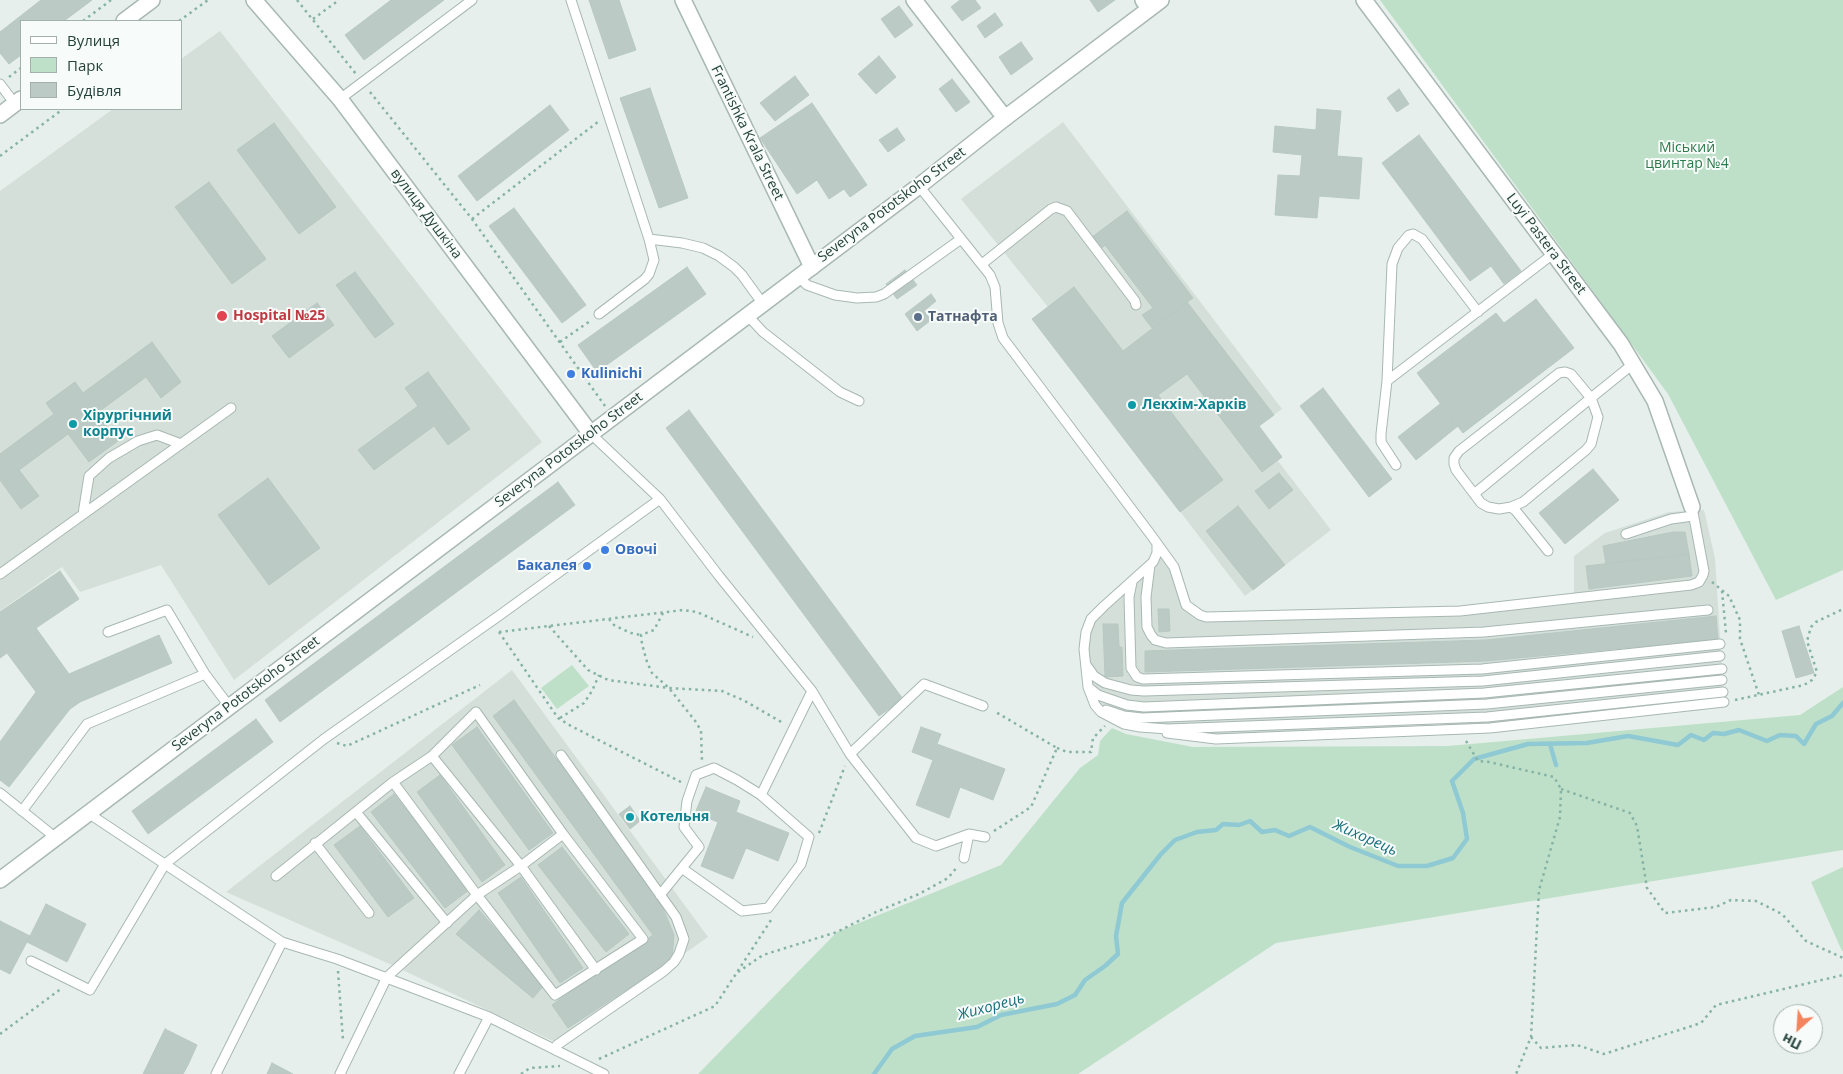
<!DOCTYPE html>
<meta charset="utf-8">
<style>
body{margin:0}
#map{position:relative;width:1843px;height:1074px;overflow:hidden;background:#e6efeb;font-family:"Open Sans",sans-serif}
canvas{display:block}
.legend{position:absolute;left:20px;top:20px;width:162px;height:90px;box-sizing:border-box;background:#f7fbf9;border:1px solid #a3b1ad;margin:0;padding:6px 9px;list-style:none;font-size:15px;color:#24423a}
.legend li{display:flex;align-items:center;gap:10px;height:25px}
.legend b{width:25px;border:1px solid #a3b1ad}
.north{position:absolute;left:1773px;top:1004px;width:50px;height:50px;box-sizing:border-box;background:#f7fbf9;border:1px solid #a3b1ad;border-radius:50%;rotate:206deg;font-size:14px;font-weight:700;line-height:20px;text-align:center;color:#24423a}
.north::after{content:'';display:block;margin:auto;width:18px;height:22px;background:#f4845f;clip-path:polygon(50% 0,100% 100%,50% 72%,0 100%)}
</style>
<div id="map">
<canvas width="1843" height="1074"></canvas>
<ul class="legend">
<li><b style="height:6px;background:#fff"></b>Вулиця</li>
<li><b style="height:14px;background:#bfe0c8"></b>Парк</li>
<li><b style="height:14px;background:#bbcac4"></b>Будівля</li>
</ul>
<div class="north">Пн</div>
</div>
<script>
const ctx = document.querySelector('canvas').getContext('2d');
ctx.lineJoin = 'round';
function fill(path, color) {
  ctx.fillStyle = color;
  ctx.fill(path, 'evenodd');
}
function shape(rows) {
  const path = new Path2D();
  for (const r of rows) {
    path.moveTo(r[0], r[1]);
    for (let i = 2; i < r.length; i += 2) path.lineTo(r[i], r[i + 1]);
  }
  return path;
}
function stroke(path, color, width, dash) {
  ctx.strokeStyle = color;
  ctx.lineWidth = width;
  ctx.lineCap = dash ? 'butt' : 'round';
  ctx.setLineDash(dash || []);
  ctx.stroke(path);
}
function drawText(font, color, halo, rows, align = 'center') {
  ctx.font = font + ' "Open Sans",sans-serif';
  ctx.lineWidth = 4;
  ctx.setLineDash([]);
  ctx.textBaseline = 'middle';
  ctx.strokeStyle = halo;
  ctx.fillStyle = color;
  for (const [text, x, y, turn = 0] of rows) {
    ctx.save();
    ctx.translate(x, y);
    ctx.rotate((+turn || 0) * Math.PI / 180);
    ctx.textAlign = isNaN(turn) ? turn : align;
    if (halo) ctx.strokeText(text, 0, 0);
    ctx.fillText(text, 0, 0);
    ctx.restore();
  }
}
fill(shape([
 [220,31,542,442,234,680,161,565,80,592,62,567,0,611,0,191,113,109,181,109,181,59],
 [1063,122,1282,409,1259,426,1282,457,1278,461,1331,530,1245,596,1032,319,1048,307,961,199],
 [1704,510,1715,558,1724,702,1490,728,1189,737,1101,712,1088,687,1086,632,1104,606,1153,562,1157,544,1174,567,1186,605,1200,615,1460,611,1574,598,1574,556,1605,533,1669,512],
 [512,670,708,937,557,1043,392,965,226,892]
]), '#d4dfda');
fill(shape([
 [1380,0,1843,0,1843,570,1776,600,1668,394],
 [572,665,589,686,557,709,541,688],
 [1843,687,1843,850,1276,943,1078,1074,698,1074,837,932,1001,865,1080,768,1098,755,1100,741,1112,728,1126,734,1193,747,1448,746,1800,715],
 [1843,867,1843,951,1842,951,1811,882]
]), '#bfe0c8');
stroke(shape([
 [1550,744,1556,765],
 [874,1074,892,1049,915,1036,977,1027,1001,1015,1057,1004,1075,995,1085,980,1105,966,1118,954,1116,936,1122,903,1161,854,1175,840,1197,832,1216,830,1223,824,1239,825,1250,821,1262,832,1275,830,1289,836,1310,827,1350,847,1398,866,1427,866,1453,858,1467,839,1463,813,1452,781,1474,759,1528,744,1587,743,1628,736,1678,745,1691,735,1704,740,1713,733,1724,734,1739,730,1767,741,1780,735,1796,736,1804,744,1816,724,1832,716,1843,703]
]), '#8ec9d4', 4.5);
const building = shape([
 [41,0,92,0,64,21,21,21,21,55,9,64,0,53,0,32,41,0],
 [391,0,444,0,364,60,345,35,391,0],
 [589,0,619,0,636,50,609,59,589,0],
 [960,0,975,0,981,8,962,21,951,7,960,0],
 [1090,0,1115,0,1098,12,1090,0],
 [899,6,913,25,895,38,881,19,899,6],
 [995,13,1003,25,985,38,977,26,995,13],
 [1021,42,1033,59,1011,75,999,57,1021,42],
 [879,56,896,77,876,94,858,74,879,56],
 [795,76,809,95,775,121,760,103,795,76],
 [952,79,970,102,956,112,939,89,952,79],
 [650,88,688,198,659,208,620,98,650,88],
 [1399,89,1409,104,1397,112,1387,98,1399,89],
 [812,103,867,185,850,197,844,189,829,199,817,180,797,194,760,138,812,103],
 [550,105,569,130,477,201,458,176,550,105],
 [1317,109,1341,111,1337,156,1362,158,1359,199,1319,196,1317,218,1275,215,1278,175,1300,176,1302,155,1273,152,1275,126,1316,130,1317,109],
 [274,123,336,207,299,234,237,150,274,123],
 [897,128,905,140,888,152,879,140,897,128],
 [1419,135,1521,271,1504,284,1491,266,1470,281,1382,163,1419,135],
 [209,182,266,259,232,284,175,207,209,182],
 [514,208,586,305,562,323,489,226,514,208],
 [1127,211,1193,298,1152,328,1142,315,1153,308,1105,245,1101,249,1092,237,1127,211],
 [687,267,706,294,597,372,578,345,687,267],
 [905,270,917,285,897,299,886,284,905,270],
 [355,272,394,324,375,338,336,285,355,272],
 [1074,287,1123,351,1187,302,1274,415,1259,426,1282,457,1262,472,1187,374,1158,395,1223,480,1180,512,1032,319,1074,287],
 [931,294,936,301,924,311,931,320,917,331,905,314,931,294],
 [1536,299,1574,348,1463,433,1417,373,1496,313,1504,323,1536,299],
 [317,303,334,325,289,358,272,336,317,303],
 [152,342,181,382,161,398,146,377,97,413,118,441,89,462,68,434,19,470,39,496,21,509,0,480,0,454,54,414,46,403,75,382,83,393,152,342],
 [428,372,470,429,448,445,434,426,374,470,358,450,418,406,405,388,428,372],
 [1323,388,1392,479,1369,497,1300,406,1323,388],
 [1440,404,1458,426,1416,460,1398,437,1440,404],
 [689,410,903,699,879,716,666,428,689,410],
 [1593,469,1619,500,1565,544,1539,513,1593,469],
 [1279,473,1293,490,1269,509,1255,491,1279,473],
 [268,478,320,548,269,585,218,515,268,478],
 [558,482,575,505,280,722,265,700,558,482],
 [1238,506,1285,565,1253,590,1206,531,1238,506],
 [1673,532,1685,532,1689,554,1606,564,1603,546,1673,532],
 [1689,554,1692,576,1589,589,1586,566,1689,554],
 [60,571,79,599,36,628,69,674,159,635,172,663,80,702,70,709,9,787,0,780,0,742,36,692,7,653,0,658,0,612,60,571],
 [1158,609,1169,609,1170,631,1159,632,1158,609],
 [1716,616,1718,639,1487,661,1145,672,1145,651,1486,640,1716,616],
 [1103,624,1118,624,1119,647,1122,647,1123,676,1105,677,1103,624],
 [1799,626,1814,673,1796,678,1782,631,1799,626],
 [514,700,662,906,674,935,672,960,568,1028,552,1005,653,935,493,716,514,700],
 [256,719,273,742,148,834,132,811,256,719],
 [477,727,553,833,529,850,452,745,477,727],
 [921,727,941,734,937,744,1005,769,993,800,960,787,949,818,916,805,933,760,912,752,921,727],
 [440,775,505,865,482,882,417,792,440,775],
 [706,787,740,801,736,812,789,833,778,861,746,848,733,879,701,866,718,822,695,813,706,787],
 [394,794,469,890,445,908,371,812,394,794],
 [630,806,640,821,630,829,619,814,630,806],
 [360,826,414,898,388,917,334,845,360,826],
 [562,847,629,934,606,952,538,865,562,847],
 [521,877,583,968,560,983,498,893,521,877],
 [46,904,86,924,67,962,27,942,46,904],
 [479,910,544,985,533,998,456,934,479,910],
 [0,921,30,936,10,974,0,969,0,921],
 [165,1029,197,1045,188,1065,183,1074,143,1074,165,1029],
 [272,1063,293,1074,267,1074,272,1063]
]);
fill(building, '#bbcac4');
stroke(building, '#b8c9c2', 1);
const service = shape([
 [571,0,649,239],
 [0,84,15,104],
 [340,99,472,0],
 [919,186,990,275,995,287,998,323,1003,338,1151,535,1174,567,1186,605,1200,615,1206,617,1460,611,1691,585,1699,582,1703,575,1704,571,1692,507],
 [982,264,1051,209,1056,207,1067,211,1135,301,1136,305],
 [799,277,807,285,835,295,857,298,876,297,884,294,961,239],
 [599,314,645,279,649,274,654,260,649,239,682,243,703,248,719,256,734,267,742,275,763,304],
 [748,316,763,332,840,392,859,401],
 [1387,381,1392,264,1398,248,1409,235,1413,234,1422,239,1478,312],
 [591,434,660,499],
 [1396,465,1381,442,1381,434,1387,381,1553,254],
 [1474,494,1591,398,1598,417,1591,444,1586,450,1523,502,1511,507,1499,509,1488,507,1481,503,1456,470,1454,464,1454,458,1459,451,1559,373,1565,372,1571,374,1591,398,1633,364],
 [1511,507,1516,511,1548,551],
 [83,514,89,476,109,458,138,441,157,435,181,444],
 [1626,534,1671,519,1693,516],
 [1157,544,1157,553,1153,562,1104,606,1091,619,1086,632,1084,649,1088,687,1095,705,1101,712,1124,724,1140,727,1168,729,1487,717,1723,692],
 [1150,565,1146,597,1147,627,1151,635,1155,640,1166,643,1484,632,1708,610],
 [0,574,231,408],
 [1132,582,1129,597,1131,668,1137,677,1143,679,1482,669,1720,644],
 [108,632,167,610,205,674],
 [1087,666,1094,676,1105,683,1131,690,1144,691,1483,681,1720,656],
 [1088,687,1098,695,1127,705,1144,707,1484,693,1722,669],
 [812,691,850,754,924,684,983,706],
 [1106,710,1124,716,1142,718,1487,704,1722,680],
 [1167,733,1216,739,1490,728,1724,702],
 [850,754,916,838,936,846,969,834,985,837],
 [432,756,521,866,596,970],
 [0,793,56,838],
 [22,811,87,724,205,674,229,706],
 [356,812,447,923],
 [88,813,282,942,337,959,489,1017,604,1074],
 [315,843,369,913],
 [964,858,969,834],
 [683,869,742,911,768,908,801,864,809,837,761,795],
 [276,876,393,782],
 [31,961,90,990,165,864,324,739,500,615,660,499,719,576,812,691,761,795,737,780,714,768,696,775,687,801,684,827,699,847,660,895],
 [557,1051,557,1045,664,971,674,962,679,954,684,939,676,917,561,755],
 [216,1074,282,942],
 [340,1074,387,977,477,895,521,866,563,834,476,712,432,756,393,782,477,895,555,995,643,939,563,834],
 [459,1074,489,1017]
]);
const minor = shape([
 [254,0,340,99,591,434],
 [683,0,812,267],
 [914,0,1005,118],
 [1143,0,1149,8],
 [1364,0,1621,344,1655,401,1692,507],
 [124,21,152,0],
 [0,115,21,99]
]);
const tertiary = shape([
 [0,880,919,186,1005,118,1161,0]
]);
stroke(service, '#a8b8b2', 11);
stroke(minor, '#a8b8b2', 18);
stroke(tertiary, '#a8b8b2', 18);
stroke(shape([
 [297,0,356,74],
 [313,19,339,0],
 [83,21,111,0],
 [179,21,208,0],
 [9,77,21,68],
 [370,92,472,219,605,406],
 [0,156,63,109],
 [472,219,599,121],
 [560,342,590,321],
 [1712,582,1729,596,1740,620,1740,639,1759,695],
 [1722,591,1726,633],
 [663,613,654,630,641,635,642,644,647,662,652,673,669,688,696,722,701,731,702,761],
 [609,619,614,625,622,629,631,633,641,635],
 [549,626,588,670,608,680,669,688,722,691,745,701,783,723],
 [499,632,683,610,697,612,753,637],
 [499,632,558,718,571,726,681,782],
 [1735,700,1804,685,1812,680,1817,672,1807,641,1811,627,1816,622,1843,609],
 [560,718,584,703,592,691,599,675],
 [1466,741,1478,761,1489,762,1554,777,1561,789,1560,817,1539,890,1531,1037,1516,1074],
 [337,743,347,746,480,685],
 [1057,748,1067,752,1091,752,1093,738,1105,726],
 [1561,789,1630,813,1637,826,1647,888,1665,913,1716,907,1731,900,1756,901,1782,914,1806,941,1843,958],
 [994,831,1031,807,1057,748,994,711],
 [819,833,845,766],
 [338,971,343,1040],
 [738,972,763,955,837,932,876,912,919,894,948,878,958,866],
 [0,1034,62,988],
 [1531,1037,1541,1048,1577,1045,1604,1054,1701,1023,1716,1005,1843,975],
 [599,1059,715,1006,771,920],
 [521,1074,530,1068,560,1066]
]), '#86b3a5', 2.5, [2.5, 4]);
stroke(service, '#fff', 9);
stroke(minor, '#fff', 15);
stroke(tertiary, '#fff', 15);
for (const [x, y, r, color] of [
 [222,316,6,"#e0444e"],
 [918,317,5,"#5c6f8a"],
 [571,374,5,"#3f7fe0"],
 [1132,405,5,"#0f9aa8"],
 [73,424,5,"#0f9aa8"],
 [605,550,5,"#3f7fe0"],
 [587,566,5,"#3f7fe0"],
 [630,817,5,"#0f9aa8"]
]) {
  const dot = new Path2D();
  dot.arc(x, y, r, 0, 2 * Math.PI);
  ctx.fillStyle = color;
  ctx.fill(dot);
  stroke(dot, '#f7fbf9', 2);
}
drawText('14px', '#24423a', '#f7fbf9', [
 ["Frantishka Krala Street",747,133,64],
 ["Severyna Pototskoho Street",892,205,-37],
 ["вулиця Душкіна",426,214,53],
 ["Luyi Pastera Street",1546,244,53],
 ["Severyna Pototskoho Street",569,450,-37],
 ["Severyna Pototskoho Street",246,694,-37]
]);
drawText('14px', '#2d7a4b', '#f7fbf9', [
 ["Міський",1687,148],
 ["цвинтар №4",1687,164]
]);
drawText('bold 14px', '#be3a42', '#f7fbf9', [
 ["Hospital №25",233,316]
], 'left');
drawText('bold 14px', '#4e5e75', '#f7fbf9', [
 ["Татнафта",928,317]
], 'left');
drawText('bold 14px', '#366cbe', '#f7fbf9', [
 ["Kulinichi",581,374],
 ["Овочі",615,550],
 ["Бакалея",577,566,"right"]
], 'left');
drawText('bold 14px', '#0d838f', '#f7fbf9', [
 ["Лекхім-Харків",1142,405],
 ["Хірургічний",83,416],
 ["корпус",83,432],
 ["Котельня",640,817]
], 'left');
drawText('italic 15px', '#1c6f80', '#f7fbf9', [
 ["Жихорець",1365,838,24],
 ["Жихорець",991,1007,-15]
]);
</script>
